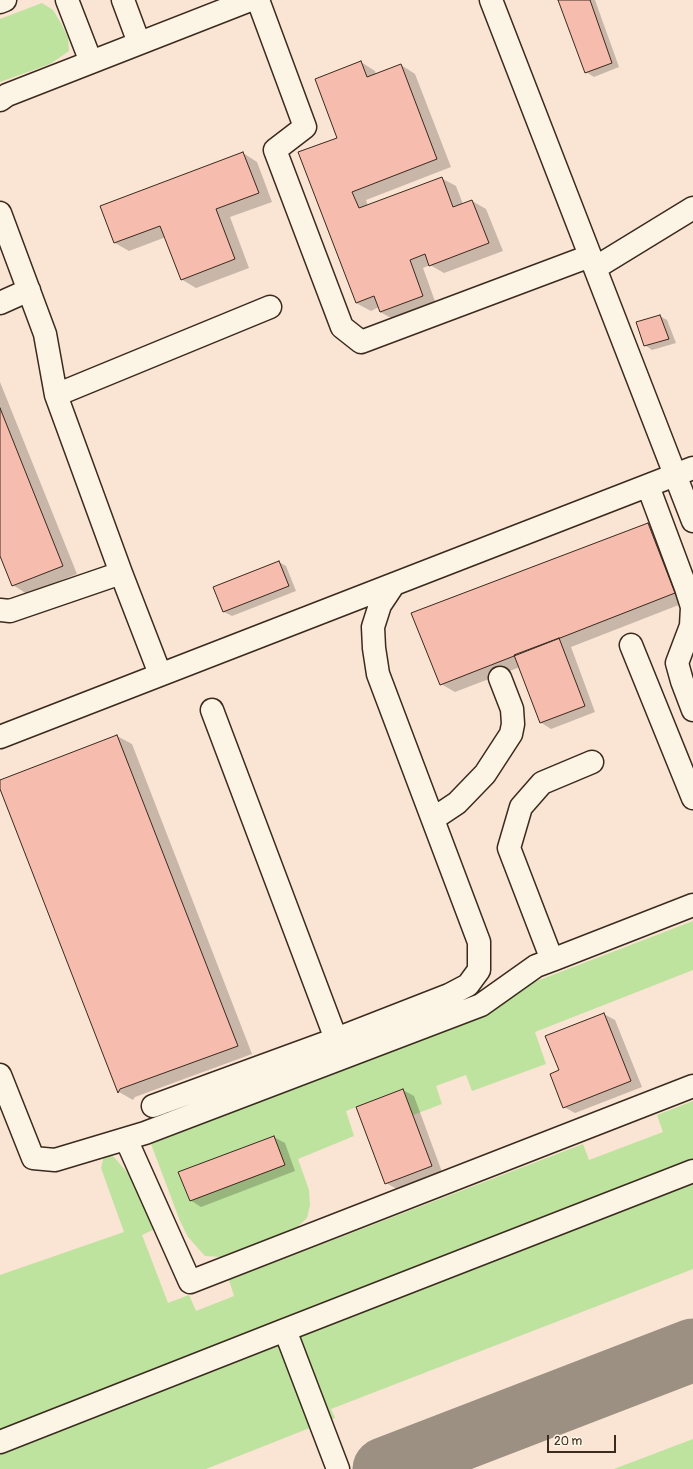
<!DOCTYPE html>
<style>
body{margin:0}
#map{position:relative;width:693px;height:1469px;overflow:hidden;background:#fcf5e5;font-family:Pangolin,sans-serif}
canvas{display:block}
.scale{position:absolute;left:547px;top:1435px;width:69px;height:18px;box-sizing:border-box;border:2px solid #3b2a1e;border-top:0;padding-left:5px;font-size:12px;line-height:14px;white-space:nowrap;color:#3b2a1e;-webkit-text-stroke:3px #fcf5e5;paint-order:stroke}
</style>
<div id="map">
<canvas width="693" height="1469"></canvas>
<div class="scale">20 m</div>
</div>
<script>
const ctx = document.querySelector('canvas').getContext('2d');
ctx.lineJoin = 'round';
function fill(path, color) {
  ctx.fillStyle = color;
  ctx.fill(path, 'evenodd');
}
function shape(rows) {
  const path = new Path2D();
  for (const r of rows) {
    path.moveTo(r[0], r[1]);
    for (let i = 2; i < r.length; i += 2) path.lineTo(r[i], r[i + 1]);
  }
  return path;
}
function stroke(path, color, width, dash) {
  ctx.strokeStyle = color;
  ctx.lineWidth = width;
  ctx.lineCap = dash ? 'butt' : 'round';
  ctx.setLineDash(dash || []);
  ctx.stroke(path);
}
fill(shape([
 [0,0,693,0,693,1469,0,1469]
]), '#fae4d4');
fill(shape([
 [42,3,53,10,62,25,68,38,69,51,50,64,0,82,0,19],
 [693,921,693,970,535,1032,546,1064,472,1091,466,1075,436,1086,442,1104,413,1115,403,1089,346,1111,354,1136,298,1159,309,1190,310,1205,307,1218,297,1227,221,1257,205,1256,188,1237,180,1221,151,1144,485,1014,529,984],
 [693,1101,693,1269,331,1409,335,1418,206,1469,0,1469,0,1275,124,1232,101,1168,104,1156,110,1155,114,1157,136,1183,155,1229,142,1235,168,1303,189,1295,196,1311,234,1296,229,1280,583,1144,589,1160,663,1132,657,1115],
 [693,1439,693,1469,614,1469]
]), '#bee39e');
fill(shape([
 [559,0,595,0,619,67,594,77,586,72],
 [361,62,375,71,376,75,401,65,415,74,451,167,366,200,368,206,441,178,456,186,463,204,472,201,486,209,503,251,444,273,430,265,423,268,436,304,395,320,380,312,379,307,371,311,356,303,338,138],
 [243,153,257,162,272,202,230,217,249,268,196,288,181,279,166,237,129,251,115,243,102,206],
 [660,316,667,320,676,343,652,350,645,345],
 [0,382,77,574,27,594,13,585,0,554],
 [648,524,662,532,689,601,571,647,595,712,551,729,540,722,520,667,455,692,441,684],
 [279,562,286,566,296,591,232,616,224,612,215,587],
 [117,736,132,744,252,1054,135,1097,133,1100,119,1092,0,786,0,782],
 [604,1014,615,1020,642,1087,575,1113,564,1107,560,1071,546,1036],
 [403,1090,414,1096,442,1172,397,1189,386,1183],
 [274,1137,285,1143,295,1171,201,1207,190,1200]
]), '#0003');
stroke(shape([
 [384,1469,693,1350]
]), '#9c9082', 63);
const building = shape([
 [558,0,590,0,612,63,585,73,558,0],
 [361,61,367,77,401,64,437,159,352,192,359,208,442,177,453,207,472,200,489,243,429,266,425,254,410,260,423,296,380,312,374,296,356,303,298,152,337,138,315,79,361,61],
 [243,152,259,193,216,209,235,259,181,280,160,226,114,243,100,206,243,152],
 [660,315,669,339,644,346,636,322,660,315],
 [0,408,63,566,12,586,0,556,0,408],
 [648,523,675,593,440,685,411,613,648,523],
 [279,561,289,586,223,612,213,587,279,561],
 [559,638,585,706,540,723,514,655,559,638],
 [117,735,238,1046,120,1089,118,1093,0,789,0,780,117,735],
 [604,1013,631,1081,563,1108,550,1074,559,1070,545,1036,604,1013],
 [403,1089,432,1166,385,1184,356,1107,403,1089],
 [274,1136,285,1165,190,1201,178,1172,274,1136]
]);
fill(building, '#f6bcae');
stroke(building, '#3b2a1e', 1);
const minor = shape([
 [67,0,91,62],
 [123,0,139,43],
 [258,0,305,127,275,150,342,327,361,342,590,256],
 [491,0,693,521],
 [0,2,5,0],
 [0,100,7,95,250,0],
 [0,213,45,334,56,395,121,573,160,674],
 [595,268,693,208],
 [0,303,29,290],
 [56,395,270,307],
 [648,486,686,588,692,607,691,626,677,663,682,681,693,710],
 [0,610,10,611,121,573],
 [631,645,693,798],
 [212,710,336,1039],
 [0,737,693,468],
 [592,762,542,783,521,807,509,848,552,960,693,905],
 [433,819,457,803,485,774,511,734,513,724,512,709,500,678],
 [0,1075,33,1158,55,1160,145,1133,481,1005,536,966,552,960],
 [153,1106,336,1039,449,995,468,985,479,970,479,942,378,674,374,648,373,627,380,605,394,584],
 [126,1139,190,1282,693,1086],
 [0,1442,285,1330],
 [338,1469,285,1330,693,1171]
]);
stroke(minor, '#3b2a1e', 25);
stroke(minor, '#fcf5e5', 22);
</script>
